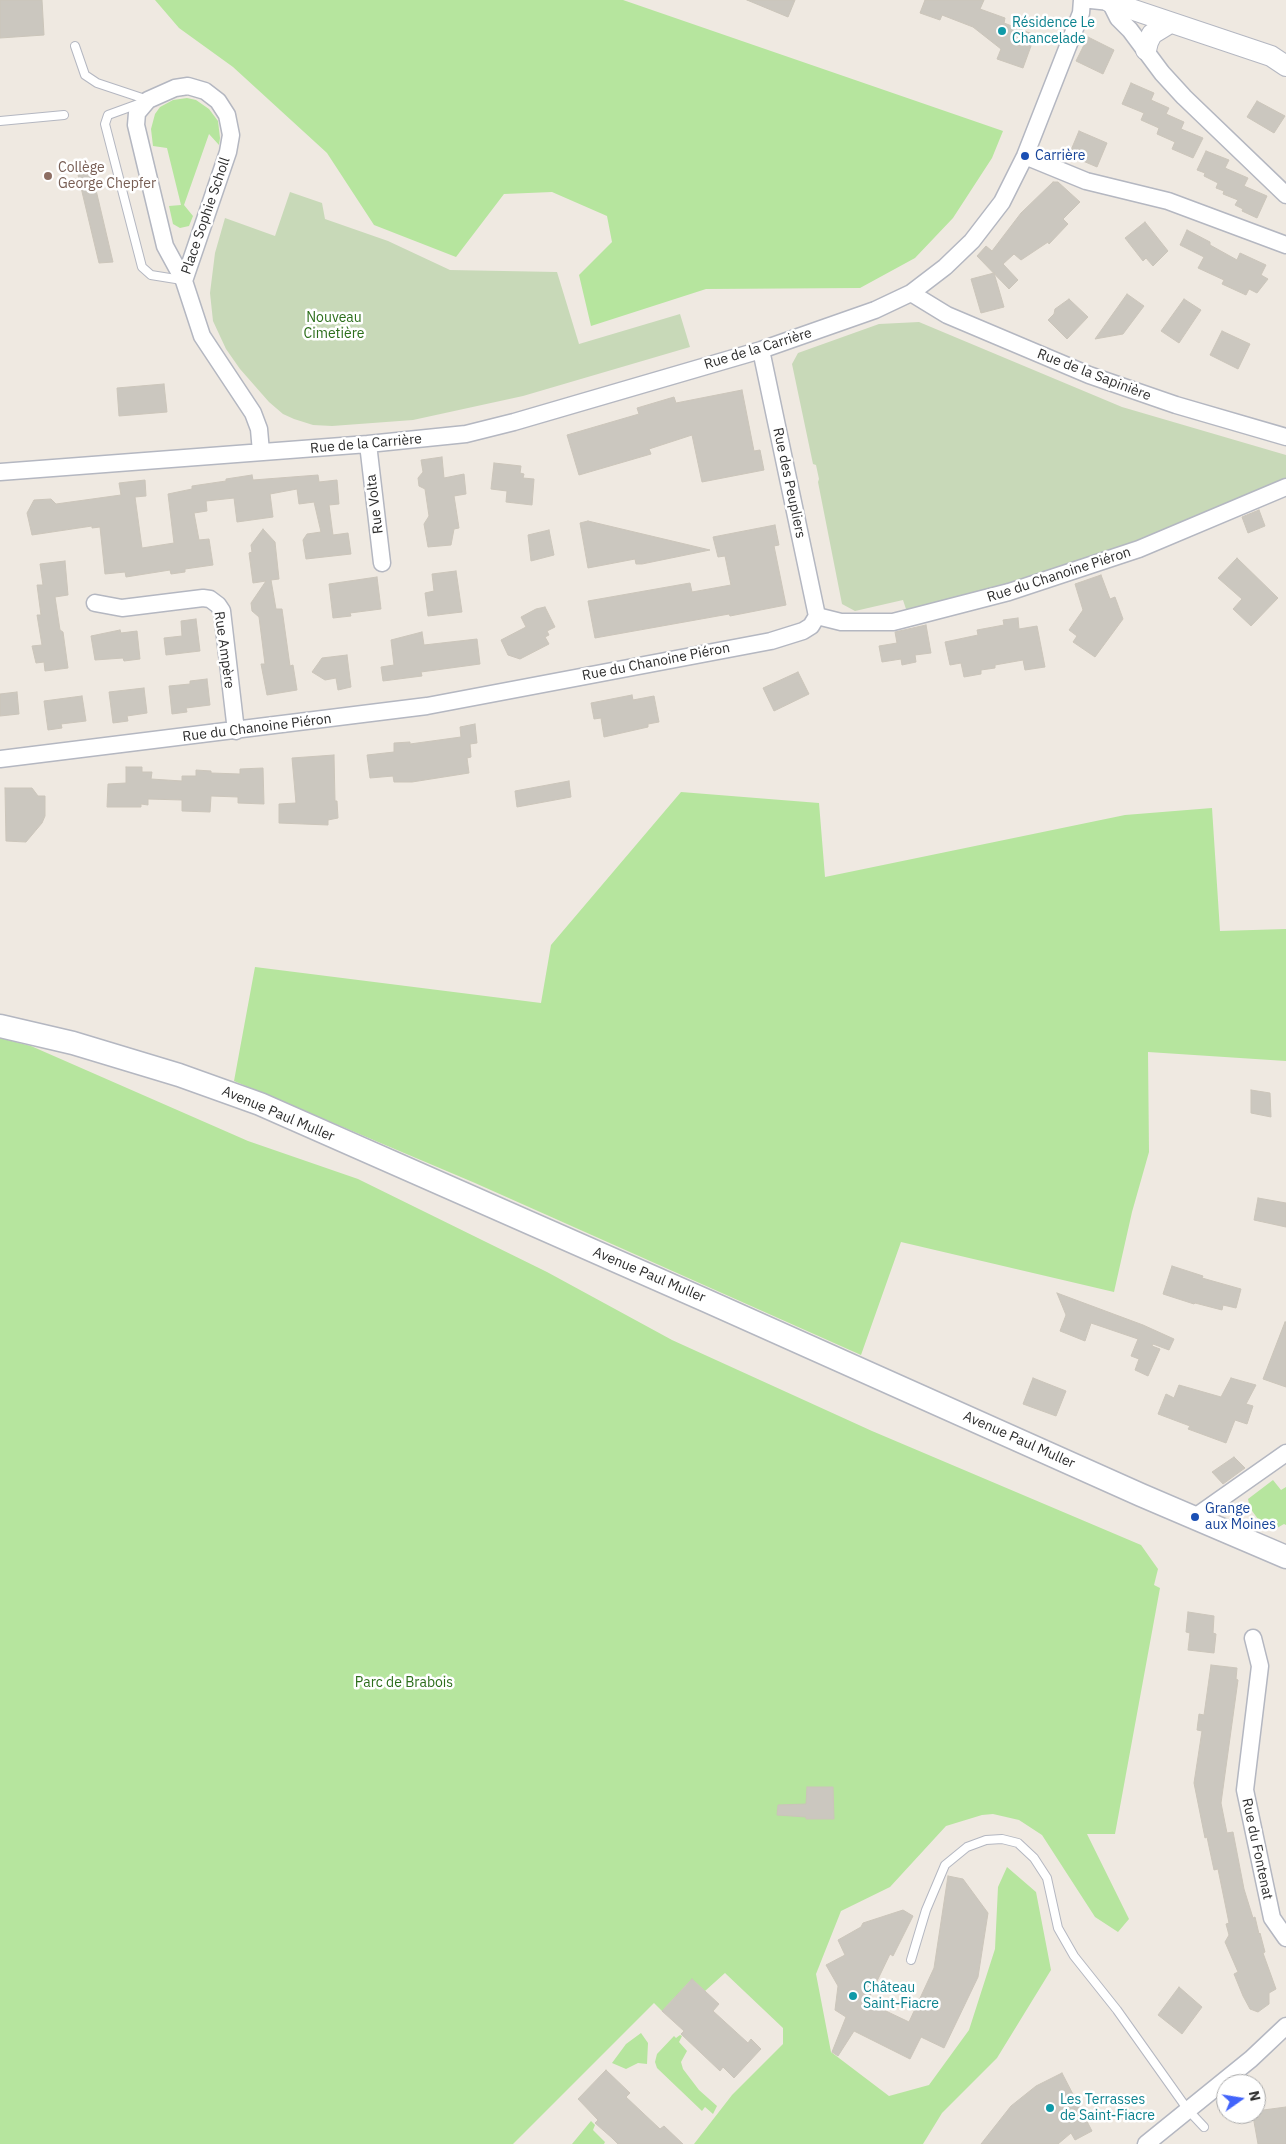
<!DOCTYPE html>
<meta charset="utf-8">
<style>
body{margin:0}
#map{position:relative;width:1286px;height:2144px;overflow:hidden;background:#efe9e1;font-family:"IBM Plex Sans",sans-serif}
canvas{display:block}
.north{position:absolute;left:1216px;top:2074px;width:50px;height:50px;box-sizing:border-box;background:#fff;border:1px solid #ababab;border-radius:50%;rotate:77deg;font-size:14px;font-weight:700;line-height:20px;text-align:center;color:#2e2e2e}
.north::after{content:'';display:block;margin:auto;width:18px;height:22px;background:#4264fb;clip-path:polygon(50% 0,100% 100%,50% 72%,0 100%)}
</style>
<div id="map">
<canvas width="1286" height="2144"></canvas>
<div class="north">N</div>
</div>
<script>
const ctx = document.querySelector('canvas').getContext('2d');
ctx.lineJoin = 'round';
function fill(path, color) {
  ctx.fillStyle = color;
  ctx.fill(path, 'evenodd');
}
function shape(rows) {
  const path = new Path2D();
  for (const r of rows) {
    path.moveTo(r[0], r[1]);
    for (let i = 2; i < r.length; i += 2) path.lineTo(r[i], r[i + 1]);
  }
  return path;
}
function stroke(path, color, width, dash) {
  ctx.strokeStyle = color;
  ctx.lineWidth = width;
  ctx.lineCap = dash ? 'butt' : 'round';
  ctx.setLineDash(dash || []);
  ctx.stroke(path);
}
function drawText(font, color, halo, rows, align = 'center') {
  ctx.font = font + ' "IBM Plex Sans",sans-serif';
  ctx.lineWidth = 5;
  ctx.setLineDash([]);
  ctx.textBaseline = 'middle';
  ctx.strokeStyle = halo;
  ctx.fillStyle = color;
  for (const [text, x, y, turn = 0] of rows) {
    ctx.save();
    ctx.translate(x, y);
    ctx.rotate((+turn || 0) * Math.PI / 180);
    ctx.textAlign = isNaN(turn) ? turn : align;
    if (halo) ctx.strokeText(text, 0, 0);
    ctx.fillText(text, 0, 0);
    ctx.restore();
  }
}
fill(shape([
 [155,0,623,0,1003,131,992,158,953,218,915,258,860,288,706,289,591,326,579,275,612,242,607,216,552,192,504,194,456,257,374,225,327,153,233,67,179,28],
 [187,98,196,100,209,109,218,121,220,138,219,145,209,134,184,205,193,216,189,226,180,228,173,224,169,206,181,205,167,148,153,146,151,129,155,114,160,107,173,100],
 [681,792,819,803,825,877,1125,815,1212,808,1220,931,1286,929,1286,1061,1148,1052,1149,1152,1132,1212,1114,1292,901,1242,861,1355,475,1183,234,1081,255,967,541,1003,551,945],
 [0,1038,31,1046,248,1141,358,1179,547,1272,672,1340,872,1431,1141,1545,1158,1569,1154,1585,1160,1588,1115,1834,1087,1834,1129,1919,1118,1932,1095,1917,1042,1835,1019,1820,993,1814,982,1815,946,1826,890,1887,841,1911,816,1974,831,2052,889,2096,929,2085,969,2030,995,1949,998,1887,1007,1867,1036,1892,1051,1970,997,2058,942,2113,923,2144,694,2144,732,2095,783,2044,783,2028,725,1973,705,1991,692,1979,662,2011,654,2003,513,2144,0,2144],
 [1273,1480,1281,1490,1286,1487,1286,1525,1284,1524,1277,1528,1263,1526,1250,1508,1248,1499],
 [641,2033,648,2043,647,2064,638,2063,626,2069,612,2063,626,2044],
 [680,2035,682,2036,679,2042,687,2051,681,2062,683,2069,699,2090,717,2106,713,2114,705,2107,702,2111,657,2068,655,2062,657,2054,674,2036,676,2038],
 [591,2121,595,2125,593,2130,605,2142,604,2144,572,2144]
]), '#b6e59e');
fill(shape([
 [290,192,322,203,325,219,388,241,450,270,557,272,579,344,680,314,690,347,523,396,413,420,332,426,313,425,294,419,283,414,269,402,240,369,226,349,213,321,210,293,215,253,225,218,275,236],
 [919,322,1122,407,1286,455,1286,480,1124,548,908,615,903,600,855,611,842,604,818,482,819,479,816,465,813,464,792,364,798,353,879,324]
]), '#c8d9b8');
const building = shape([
 [0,0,42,0,44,35,0,38,0,0],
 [747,0,795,0,788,17,747,0],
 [925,0,984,0,980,9,1005,18,1004,23,1035,35,1023,68,997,59,1001,49,973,27,942,15,940,20,920,13,925,0],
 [1088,37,1114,50,1103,74,1076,61,1088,37],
 [1131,83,1154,93,1151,100,1169,108,1166,114,1184,122,1181,129,1203,138,1193,158,1172,149,1175,142,1157,134,1159,128,1141,120,1144,113,1122,104,1131,83],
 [1257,101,1285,116,1274,133,1247,117,1257,101],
 [1079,131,1107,143,1097,167,1069,155,1079,131],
 [1206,151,1229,160,1225,168,1248,178,1244,186,1267,196,1257,218,1242,211,1243,209,1235,205,1238,200,1223,194,1224,191,1216,188,1218,183,1204,176,1205,173,1197,170,1206,151],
 [92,173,113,262,99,263,78,175,92,173],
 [1053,182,1058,182,1080,202,1063,219,1068,224,1049,244,1048,242,1021,260,1014,254,1003,264,1018,280,1009,289,977,256,986,246,992,251,1021,213,1053,182],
 [1145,222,1168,251,1153,266,1146,258,1143,261,1125,238,1145,222],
 [1187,230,1210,242,1210,245,1237,260,1240,253,1266,265,1261,275,1268,279,1257,293,1249,289,1246,295,1222,284,1224,280,1198,268,1204,257,1180,245,1187,230],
 [994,273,1004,307,981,313,971,279,994,273],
 [1127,294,1144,306,1123,334,1095,339,1127,294],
 [1069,299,1088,317,1067,339,1048,320,1054,314,1055,309,1069,299],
 [1184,299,1201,310,1179,343,1161,331,1184,299],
 [1222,331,1250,344,1238,369,1210,355,1222,331],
 [164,384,167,412,119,416,117,388,164,384],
 [742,390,754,451,760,450,764,470,702,482,692,435,649,449,651,454,579,475,567,435,639,414,637,408,674,397,676,403,742,390],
 [442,457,444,478,464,474,466,494,454,496,459,528,454,529,451,545,428,547,424,524,429,516,425,489,419,486,418,478,423,472,421,460,442,457],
 [494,463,521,466,520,473,524,474,523,478,534,479,532,505,506,502,507,491,491,489,494,463],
 [252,475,253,480,318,475,319,482,337,480,339,504,329,505,333,535,348,533,351,554,306,559,303,540,307,534,321,532,314,502,299,504,297,489,270,494,273,517,237,522,234,498,206,501,207,511,194,513,199,540,209,539,213,565,185,569,185,572,171,574,170,570,126,577,125,572,105,574,100,527,92,528,92,526,32,535,27,513,34,500,51,499,56,504,121,495,119,483,145,480,146,496,135,497,142,548,174,543,168,494,192,489,192,486,226,481,226,479,252,475],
 [1259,510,1265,526,1248,533,1242,517,1259,510],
 [588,521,710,550,642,564,636,564,635,559,588,568,580,523,588,521],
 [775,525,779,545,774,546,786,605,730,616,729,614,595,638,588,601,690,583,692,592,731,585,725,556,718,557,713,537,775,525],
 [263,529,275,542,279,579,271,580,276,609,282,609,290,666,293,665,297,690,267,695,261,664,265,664,259,617,252,611,251,603,266,581,253,583,249,553,252,552,251,545,263,529],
 [549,530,554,555,531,561,528,535,549,530],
 [1237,558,1278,598,1251,626,1233,609,1242,599,1218,578,1237,558],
 [65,561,68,595,55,597,60,630,63,632,68,668,45,671,44,662,36,663,32,646,42,645,37,615,41,615,37,585,43,585,40,564,65,561],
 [456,571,462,612,428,616,425,593,434,591,432,574,456,571],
 [1101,575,1110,599,1115,597,1123,619,1095,657,1073,642,1077,636,1069,630,1083,610,1075,584,1101,575],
 [377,577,381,609,350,613,351,616,333,618,329,584,377,577],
 [545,607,555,627,547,631,549,635,545,637,549,644,520,659,508,655,501,640,526,627,521,617,536,609,545,607],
 [1018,618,1019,629,1037,626,1045,667,1025,670,1023,660,995,665,995,668,981,670,981,674,964,677,961,663,950,665,945,642,978,635,977,630,1004,625,1003,620,1018,618],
 [196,619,200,651,166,655,164,638,182,636,181,621,196,619],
 [926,625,931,653,915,655,916,662,902,665,901,659,882,662,879,646,897,643,895,632,926,625],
 [120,630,121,633,137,631,140,659,124,661,123,658,95,660,91,636,120,630],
 [422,632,424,645,477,639,480,664,421,672,422,676,383,681,381,667,394,665,391,640,422,632],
 [347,655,351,687,338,690,336,678,325,680,312,672,322,658,347,655],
 [798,672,809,694,774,711,763,688,798,672],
 [207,679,210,705,186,708,187,712,172,714,169,686,190,684,190,681,207,679],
 [144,688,147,713,127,716,128,721,113,723,109,692,144,688],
 [17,692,19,714,0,716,0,694,17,692],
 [632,695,633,700,654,696,659,722,648,724,648,727,604,737,601,718,594,719,591,703,632,695],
 [82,696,86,721,61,724,62,728,48,730,44,701,82,696],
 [475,724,477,743,470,744,471,757,467,758,469,773,412,782,394,782,393,776,370,778,367,755,394,752,394,743,410,742,410,744,461,737,460,727,475,724],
 [334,755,335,801,337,801,338,818,328,820,328,825,279,823,279,804,296,803,292,758,334,755],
 [126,767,142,767,142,772,152,772,151,779,182,781,182,776,196,776,196,770,211,771,211,773,240,774,240,769,263,768,264,804,238,803,238,797,211,796,210,812,182,811,182,800,148,799,148,805,141,804,141,807,107,807,108,784,126,783,126,767],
 [569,781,571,797,517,807,515,791,569,781],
 [5,788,32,788,38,796,45,796,45,816,42,823,26,842,6,841,5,788],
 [1251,1090,1270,1093,1271,1117,1251,1113,1251,1090],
 [1258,1198,1286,1203,1286,1227,1254,1220,1258,1198],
 [1172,1266,1203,1276,1202,1278,1241,1289,1236,1308,1223,1305,1222,1310,1195,1303,1194,1304,1163,1294,1172,1266],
 [1057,1293,1143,1325,1174,1339,1169,1350,1153,1344,1152,1346,1160,1349,1148,1376,1135,1370,1139,1359,1131,1356,1138,1339,1091,1323,1085,1341,1060,1331,1066,1315,1057,1293],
 [1285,1322,1286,1322,1286,1387,1263,1379,1285,1322],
 [1033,1378,1066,1391,1056,1416,1023,1404,1033,1378],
 [1231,1378,1256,1385,1246,1404,1253,1406,1247,1424,1235,1420,1226,1443,1188,1429,1190,1426,1158,1414,1166,1394,1174,1398,1179,1385,1221,1397,1231,1378],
 [1234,1457,1245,1468,1223,1484,1212,1472,1234,1457],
 [1188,1612,1214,1616,1213,1633,1216,1634,1214,1653,1188,1650,1190,1633,1186,1632,1188,1612],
 [1211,1665,1237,1668,1236,1679,1238,1680,1221,1803,1227,1833,1233,1832,1244,1889,1253,1918,1255,1917,1259,1934,1260,1933,1265,1952,1263,1953,1276,1989,1269,1993,1269,2004,1258,2012,1250,2009,1243,1996,1234,1974,1238,1972,1225,1942,1229,1935,1226,1924,1229,1923,1218,1869,1214,1870,1207,1837,1205,1838,1194,1783,1202,1731,1197,1730,1199,1714,1204,1715,1211,1665],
 [807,1787,833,1787,834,1819,806,1819,806,1817,777,1815,778,1805,806,1804,807,1787],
 [948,1876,963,1879,988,1913,978,1977,944,2048,921,2037,910,2059,854,2031,838,2056,832,2052,846,2017,835,2010,838,1986,826,1965,845,1955,838,1940,861,1927,863,1923,903,1910,913,1916,893,1956,890,1954,867,2002,909,2022,934,1968,948,1876],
 [692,1979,719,2004,713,2011,748,2043,751,2039,761,2049,734,2078,723,2067,720,2071,681,2034,684,2031,662,2011,692,1979],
 [1179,1987,1202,2007,1182,2034,1158,2015,1179,1987],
 [606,2070,630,2093,626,2097,660,2129,664,2126,683,2144,618,2144,612,2138,595,2123,598,2120,578,2099,606,2070],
 [1062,2073,1092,2131,1075,2140,1071,2133,1058,2144,981,2144,1011,2106,1036,2086,1062,2073],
 [1286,2107,1286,2144,1258,2144,1253,2116,1256,2115,1256,2111,1286,2107]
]);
fill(building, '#cbc7bf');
stroke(building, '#cbc5ba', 1);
const service = shape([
 [75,46,85,75,97,83,148,100],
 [141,103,108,115,105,124,142,267,151,275,182,280],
 [0,121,64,115],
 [911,1960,926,1910,945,1865,967,1847,986,1840,1002,1839,1018,1843,1034,1858,1047,1878,1058,1928,1074,1956,1117,2010,1188,2110,1204,2127]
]);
const minor = shape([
 [1091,0,1110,2,1118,18,1130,30,1162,73,1184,97,1286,195],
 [1025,156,1086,181,1168,201,1286,245],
 [184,281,228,152,231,135,227,115,218,101,205,91,188,86,175,88,148,100,137,113,136,125,165,246,184,281,202,336,253,413,259,429,261,452],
 [911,293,947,315,1089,375,1176,405,1286,437],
 [761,350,817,616],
 [368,444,382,563],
 [0,472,368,444,466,434,514,422,761,350,875,310,911,293,945,267,972,241,1002,202,1025,156,1081,13,1082,0],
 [95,603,122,608,203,598,210,599,218,605,222,611,236,731],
 [817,616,841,622,893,622,1009,592,1139,549,1286,487],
 [0,759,427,706,771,641,803,631,811,626,817,616],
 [1195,1517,1286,1453],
 [1253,1638,1260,1666,1245,1790,1272,1918,1286,1938],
 [1146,2144,1251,2059,1286,2026]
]);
const tertiary = shape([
 [1110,0,1110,2,1271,56,1286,66],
 [1146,50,1148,42,1152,34,1170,23]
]);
const secondary = shape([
 [0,1026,73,1043,179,1075,260,1104,707,1301,1141,1495,1286,1557]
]);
stroke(service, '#b4b7c1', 10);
stroke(minor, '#b4b7c1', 19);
stroke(tertiary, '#b4b7c1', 22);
stroke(secondary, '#b4b7c1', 25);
stroke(service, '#fff', 8);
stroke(minor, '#fff', 16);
stroke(tertiary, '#fff', 20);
stroke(secondary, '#fff', 22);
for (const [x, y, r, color] of [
 [1002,31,5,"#0f9aa8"],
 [1025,156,5,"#1a4fb4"],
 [48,176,5,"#8d6e63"],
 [1195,1517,5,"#1a4fb4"],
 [853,1996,5,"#0f9aa8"],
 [1050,2108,5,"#0f9aa8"]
]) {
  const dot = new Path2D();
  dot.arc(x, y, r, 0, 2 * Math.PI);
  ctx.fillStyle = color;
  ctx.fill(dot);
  stroke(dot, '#fff', 2);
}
drawText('14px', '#0d838f', '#fff', [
 ["Résidence Le",1012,23],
 ["Chancelade",1012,39],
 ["Château",863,1988],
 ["Saint-Fiacre",863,2004],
 ["Les Terrasses",1060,2100],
 ["de Saint-Fiacre",1060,2116]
], 'left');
drawText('14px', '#164399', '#fff', [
 ["Carrière",1035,156],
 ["Grange",1205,1509],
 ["aux Moines",1205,1525]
], 'left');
drawText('14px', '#785e54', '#fff', [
 ["Collège",58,168],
 ["George Chepfer",58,184]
], 'left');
drawText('14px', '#2e2e2e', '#fff', [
 ["Place Sophie Scholl",206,216,-71],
 ["Rue de la Carrière",758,349,-17],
 ["Rue de la Sapinière",1094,375,21],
 ["Rue de la Carrière",366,444,-5],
 ["Rue des Peupliers",789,483,78],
 ["Rue Volta",375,504,-97],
 ["Rue du Chanoine Piéron",1059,575,-18],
 ["Rue Ampère",224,650,82],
 ["Rue du Chanoine Piéron",656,662,-11],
 ["Rue du Chanoine Piéron",257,728,-7],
 ["Avenue Paul Muller",278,1114,23],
 ["Avenue Paul Muller",649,1275,23],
 ["Avenue Paul Muller",1019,1440,24],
 ["Rue du Fontenat",1257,1849,78]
]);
drawText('14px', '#2c6e1b', '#fff', [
 ["Nouveau",334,318],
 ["Cimetière",334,334],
 ["Parc de Brabois",404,1683]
]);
</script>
